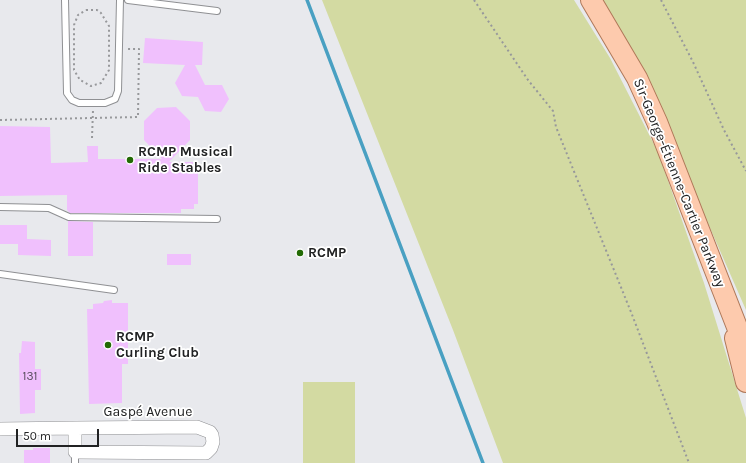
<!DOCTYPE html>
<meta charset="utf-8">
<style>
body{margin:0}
#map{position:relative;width:746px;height:463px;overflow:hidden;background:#e8e9ed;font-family:Karla,sans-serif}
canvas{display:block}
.scale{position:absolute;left:16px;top:429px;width:83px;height:18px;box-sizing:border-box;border:2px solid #212223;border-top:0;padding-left:5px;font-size:12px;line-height:14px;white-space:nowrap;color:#212223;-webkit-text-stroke:3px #fff;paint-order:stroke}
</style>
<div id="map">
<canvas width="746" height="463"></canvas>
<div class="scale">50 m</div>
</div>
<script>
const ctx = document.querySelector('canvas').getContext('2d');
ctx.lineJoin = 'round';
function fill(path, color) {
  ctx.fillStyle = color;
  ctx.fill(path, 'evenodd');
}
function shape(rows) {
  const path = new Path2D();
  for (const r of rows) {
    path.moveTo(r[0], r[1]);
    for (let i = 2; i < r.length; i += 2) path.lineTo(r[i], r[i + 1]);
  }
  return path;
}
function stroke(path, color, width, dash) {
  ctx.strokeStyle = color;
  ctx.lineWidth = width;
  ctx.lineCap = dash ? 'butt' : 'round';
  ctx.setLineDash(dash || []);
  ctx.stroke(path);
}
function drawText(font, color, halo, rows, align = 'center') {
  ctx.font = font + ' Karla,sans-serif';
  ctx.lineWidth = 3.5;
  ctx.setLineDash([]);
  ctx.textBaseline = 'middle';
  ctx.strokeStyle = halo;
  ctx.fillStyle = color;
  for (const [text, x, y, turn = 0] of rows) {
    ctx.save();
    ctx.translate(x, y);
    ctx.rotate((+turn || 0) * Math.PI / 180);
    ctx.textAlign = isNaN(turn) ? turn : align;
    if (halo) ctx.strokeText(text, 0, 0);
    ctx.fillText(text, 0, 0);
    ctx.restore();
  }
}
fill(shape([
 [322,0,574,0,610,58,658,152,704,283,746,418,746,463,503,463,453,330],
 [602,0,746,0,746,310,685,171],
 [303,382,355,382,355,463,303,463]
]), '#d3daa2');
stroke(shape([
 [307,0,483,463]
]), '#49a0c2', 3.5);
fill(shape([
 [145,38,203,42,202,65,195,65,205,85,222,85,229,99,221,112,205,111,198,97,182,96,175,83,185,65,143,63],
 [176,107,190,121,190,140,169,162,193,162,193,167,198,167,198,204,194,204,194,209,181,209,181,213,70,213,67,210,67,195,0,196,0,126,50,127,51,163,88,162,87,146,98,146,98,159,162,159,144,140,144,121,157,108],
 [68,221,93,222,93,256,68,256],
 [0,225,27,225,27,239,51,240,51,256,18,255,18,244,0,244],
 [167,254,191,254,191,265,167,265],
 [112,300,112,303,128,303,128,364,122,364,122,403,89,404,87,309,93,309,93,304,103,303,104,301],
 [22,341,35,342,35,369,41,369,41,390,35,390,35,413,20,414,19,353,21,353],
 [33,448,50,448,50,463,24,463,24,450,33,450]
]), '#f0c0fd');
const lane = shape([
 [65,0,67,93,72,100,79,103,105,103,115,99,118,91,120,0],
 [128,0,217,11],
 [0,207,49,208,69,217,217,219],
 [0,274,114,290],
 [75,463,75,452]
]);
const street = shape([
 [0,429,75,428,197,427,210,432,212,435,213,442,211,448,206,453,75,452,75,428]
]);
const primary = shape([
 [591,0,637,78,657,122,746,350],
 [735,338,746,382]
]);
stroke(lane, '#8f9093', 8);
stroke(street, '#8f9093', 14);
stroke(primary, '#af7859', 22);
stroke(shape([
 [474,0,528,80,553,111,556,127,631,312,689,463],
 [661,0,693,62,724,130,746,171],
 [86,10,97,10,101,13,109,26,109,70,101,83,91,86,80,80,74,70,74,25,78,15,86,10],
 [0,120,138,117,139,49,126,49],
 [92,138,93,110]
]), '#97989b', 2, [2, 3]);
stroke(lane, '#fff', 6);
stroke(street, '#fff', 13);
stroke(primary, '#fdcaad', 20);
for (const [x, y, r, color] of [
 [130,160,4,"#226a04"],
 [300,253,4,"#226a04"],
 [108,345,4,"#226a04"]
]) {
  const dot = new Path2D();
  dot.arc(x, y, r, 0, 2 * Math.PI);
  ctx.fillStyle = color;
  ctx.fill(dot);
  stroke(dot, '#fff', 1.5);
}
drawText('12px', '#554a5a', null, [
 ["131",30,377]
]);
drawText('bold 14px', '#212223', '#fff', [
 ["RCMP Musical",138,152],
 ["Ride Stables",138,168],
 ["RCMP",308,253],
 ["RCMP",116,337],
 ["Curling Club",116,353]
], 'left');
drawText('14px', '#212223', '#fff', [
 ["Sir-George-Étienne-Cartier Parkway",679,183,68],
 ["Gaspé Avenue",148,412]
]);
</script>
